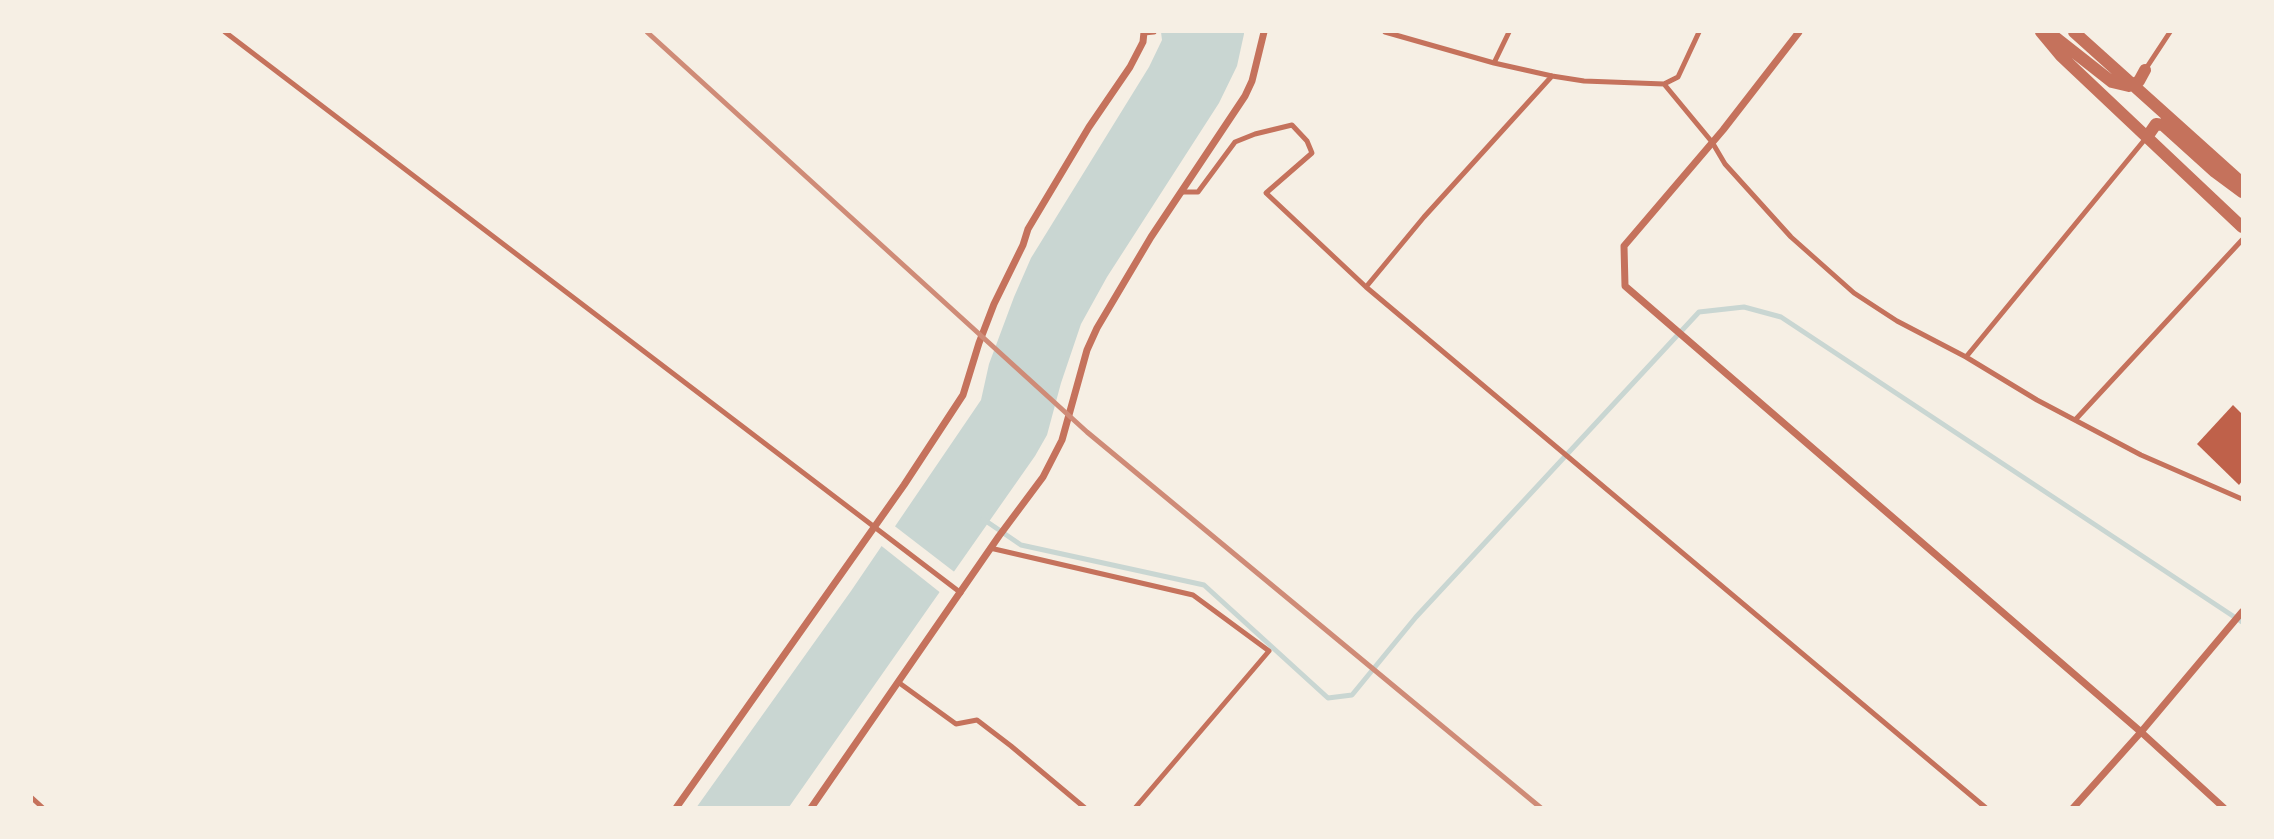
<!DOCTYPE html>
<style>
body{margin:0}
#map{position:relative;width:2274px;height:839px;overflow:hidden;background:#f6efe4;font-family:Karla,sans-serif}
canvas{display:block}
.frame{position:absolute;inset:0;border:33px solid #f6efe4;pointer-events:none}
</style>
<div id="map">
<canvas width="2274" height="839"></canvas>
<div class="frame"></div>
</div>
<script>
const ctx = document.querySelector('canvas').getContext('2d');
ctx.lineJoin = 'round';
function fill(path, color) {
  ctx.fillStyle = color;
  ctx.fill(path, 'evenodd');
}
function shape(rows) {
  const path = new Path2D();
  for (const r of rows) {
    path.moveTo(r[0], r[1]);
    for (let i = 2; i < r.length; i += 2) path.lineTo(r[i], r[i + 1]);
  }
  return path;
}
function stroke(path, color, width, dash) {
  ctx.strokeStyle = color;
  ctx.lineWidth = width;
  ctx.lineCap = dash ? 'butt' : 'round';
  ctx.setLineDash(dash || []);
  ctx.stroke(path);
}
fill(shape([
 [1161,32,1244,32,1244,34,1237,66,1219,103,1107,277,1081,324,1061,383,1047,435,1035,456,789,807,696,808,851,591,981,400,989,364,1014,297,1031,258,1149,67,1162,40]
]), '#c9d6d2');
fill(shape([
 [892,524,957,574,942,594,879,544]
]), '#f6efe4');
stroke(shape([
 [983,519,1021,545,1204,585,1328,698,1352,695,1416,617,1699,312,1744,307,1781,317,2242,622]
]), '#c9d6d2', 5);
fill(shape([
 [2233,405,2242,414,2242,481,2239,485,2197,444]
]), '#bf614a');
stroke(shape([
 [225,32,961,593],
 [1385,32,1494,63,1552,76,1584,81,1664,84,1678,77,1699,32],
 [1144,33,1154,32],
 [1494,63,1509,32],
 [2145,70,2170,32],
 [1664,84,1712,142,1725,164,1791,237,1854,293,1897,321,1966,357,2037,400,2141,455,2242,499],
 [1181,192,1198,192,1235,142,1255,134,1292,125,1307,141,1312,153,1266,193,1366,287,1986,808],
 [1366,287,1424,217,1552,76],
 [1966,357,2146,138],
 [2076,419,2242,240],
 [990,548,1193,595,1269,651,1135,808],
 [898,682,956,724,977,720,1011,746,1085,808],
 [32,798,43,808]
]), '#c5725c', 5);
stroke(shape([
 [1799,32,1723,130,1624,246,1625,286,2141,732,2224,808],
 [676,808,904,485,963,395,979,343,994,304,1023,245,1028,229,1089,127,1130,67,1143,42,1144,32],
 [811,808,999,536,1043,477,1062,440,1087,350,1097,328,1151,237,1245,96,1252,81,1264,32],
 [2073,808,2141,732,2242,612]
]), '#c5725c', 7);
stroke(shape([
 [2041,32,2061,56,2242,227],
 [2074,32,2242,183],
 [2051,34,2112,82,2129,86,2139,81,2145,70],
 [2147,137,2156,124,2163,125,2215,172,2242,192]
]), '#c5725c', 12);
stroke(shape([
 [647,32,1087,432,1541,808]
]), '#cf8b77', 5);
</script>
